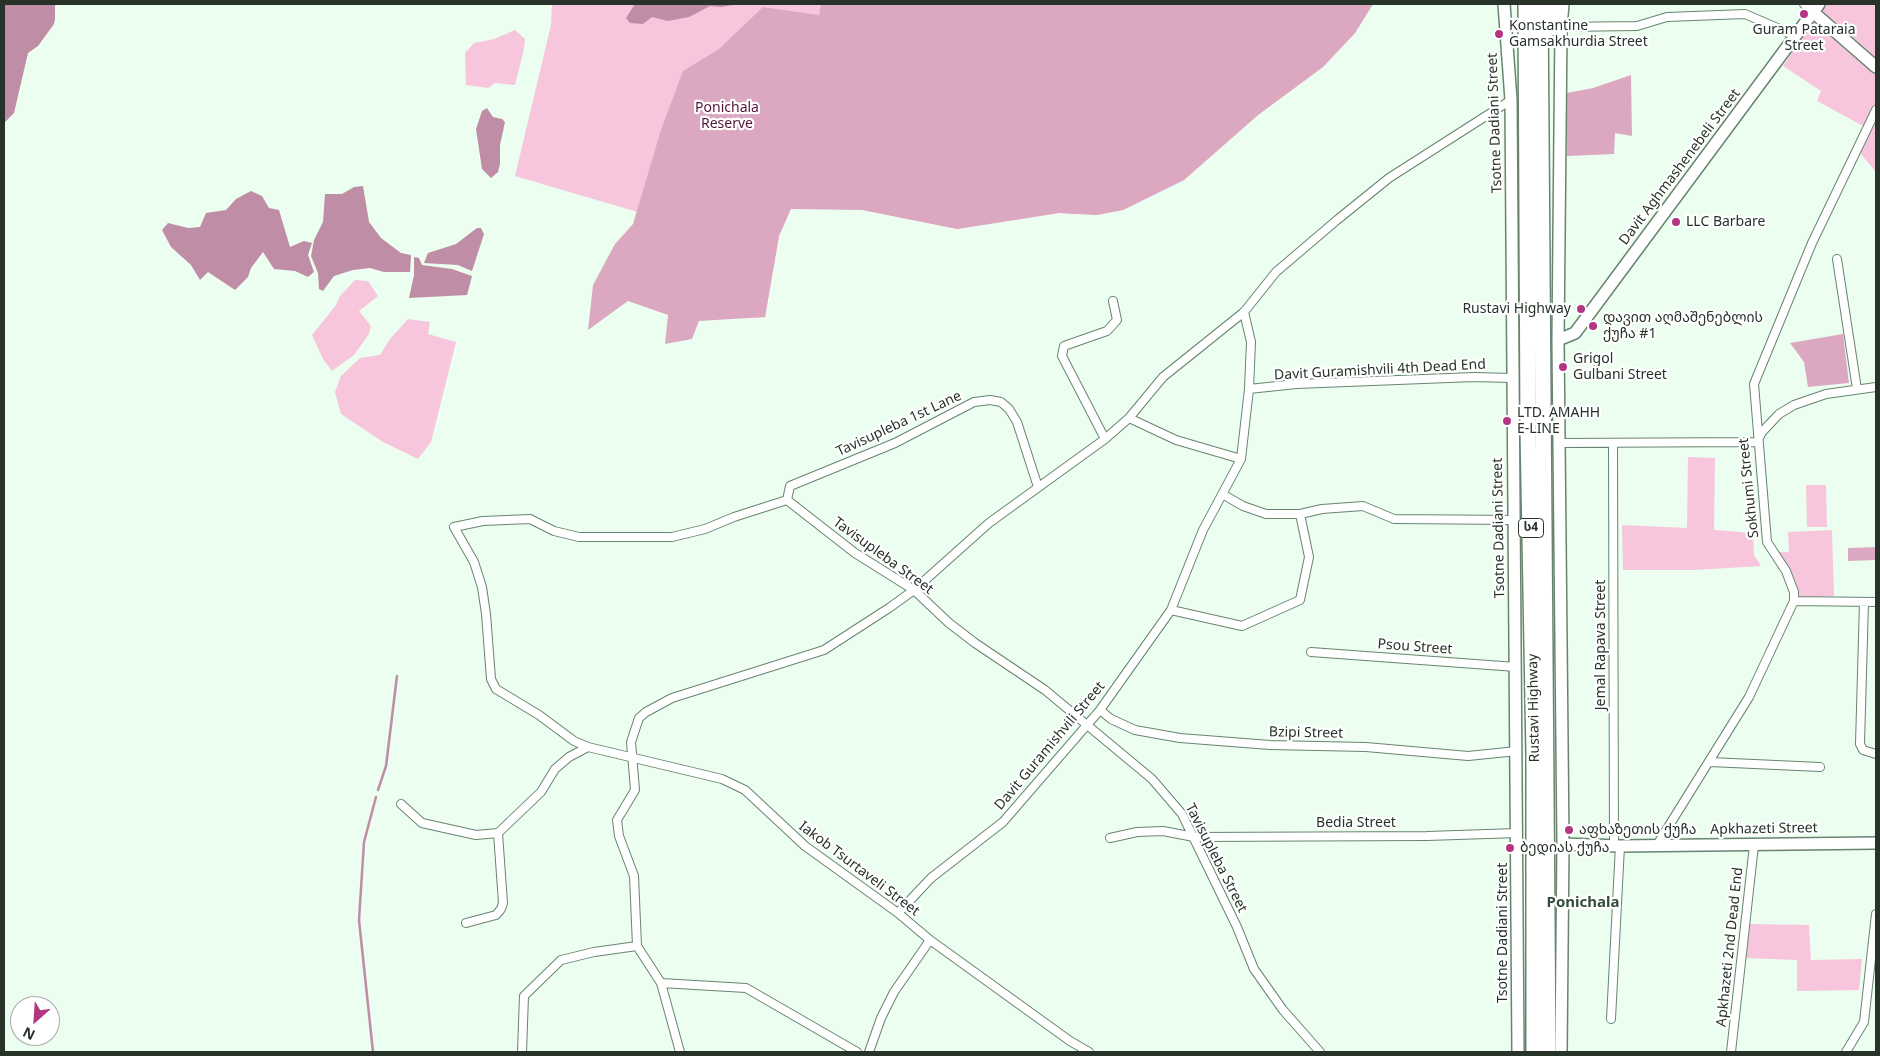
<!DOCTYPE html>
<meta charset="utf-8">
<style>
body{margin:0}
#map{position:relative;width:1880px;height:1056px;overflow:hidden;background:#ebfeef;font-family:"Noto Sans",sans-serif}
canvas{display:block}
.frame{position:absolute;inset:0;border:5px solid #273329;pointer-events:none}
.north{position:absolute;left:10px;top:996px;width:50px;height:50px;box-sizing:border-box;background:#fff;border:1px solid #a9ada9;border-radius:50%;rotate:206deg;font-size:14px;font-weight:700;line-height:20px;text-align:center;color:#273329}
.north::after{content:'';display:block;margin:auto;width:18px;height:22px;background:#b43581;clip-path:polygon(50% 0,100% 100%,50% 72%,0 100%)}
</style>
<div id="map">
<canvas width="1880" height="1056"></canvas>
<div class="frame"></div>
<div class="north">N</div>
</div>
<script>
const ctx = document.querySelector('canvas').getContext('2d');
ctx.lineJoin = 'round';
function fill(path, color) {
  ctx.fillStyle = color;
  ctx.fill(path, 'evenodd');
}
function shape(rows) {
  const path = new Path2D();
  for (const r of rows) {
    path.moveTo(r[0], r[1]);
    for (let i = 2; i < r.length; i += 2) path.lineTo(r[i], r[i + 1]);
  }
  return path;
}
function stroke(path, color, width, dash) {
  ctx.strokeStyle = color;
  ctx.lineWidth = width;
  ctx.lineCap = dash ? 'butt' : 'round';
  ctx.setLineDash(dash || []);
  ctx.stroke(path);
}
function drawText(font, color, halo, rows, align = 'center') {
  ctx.font = font + ' "Noto Sans","Noto Sans Georgian",sans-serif';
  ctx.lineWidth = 4.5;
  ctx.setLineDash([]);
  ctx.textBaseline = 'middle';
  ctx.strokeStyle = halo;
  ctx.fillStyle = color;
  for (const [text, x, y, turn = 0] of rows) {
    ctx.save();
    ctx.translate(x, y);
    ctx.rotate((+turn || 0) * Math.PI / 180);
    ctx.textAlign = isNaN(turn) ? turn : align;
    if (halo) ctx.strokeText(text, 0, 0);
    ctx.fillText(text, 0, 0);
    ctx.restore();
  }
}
fill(shape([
 [552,4,1373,4,1355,33,1323,67,1258,115,1184,180,1123,210,1097,215,1059,213,957,229,946,187,790,209,779,236,765,317,757,318,749,318,641,213,515,176,551,25],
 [1823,4,1876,4,1876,59,1819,10],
 [1813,21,1876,75,1876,105,1865,127,1817,101,1821,91,1783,66],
 [515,30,525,39,524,49,515,85,495,83,488,88,466,85,465,53,474,43,494,39],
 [1876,121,1876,168,1875,171,1860,153],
 [355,280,368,281,378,296,359,311,371,326,369,334,354,355,332,371,323,359,312,335,336,305,340,296],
 [408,319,430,322,428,334,456,342,431,442,418,459,383,442,341,414,335,392,341,376,360,358,380,355,390,339],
 [1688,457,1715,458,1714,530,1753,533,1754,555,1761,566,1695,570,1623,570,1622,525,1687,528],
 [1806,485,1826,485,1827,527,1807,527],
 [1832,530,1834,596,1800,598,1777,552,1789,552,1788,532],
 [1748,924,1809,925,1811,960,1862,959,1859,990,1797,991,1797,960,1745,958]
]), '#f7c6dd');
fill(shape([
 [821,4,1373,4,1355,33,1323,67,1258,115,1184,180,1123,210,1097,215,1059,213,957,229,862,210,791,209,779,236,765,317,699,321,692,339,665,344,668,315,628,301,588,330,593,285,615,244,633,224,661,130,683,71,719,49,763,7,819,15],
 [1631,75,1632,136,1615,133,1614,154,1567,156,1567,93,1593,88],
 [1843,334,1849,383,1808,387,1804,362,1790,343],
 [1876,547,1876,563,1876,560,1848,561,1848,548]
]), '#dca8c1');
fill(shape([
 [4,4,55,4,55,19,54,24,38,46,28,53,14,113,4,123],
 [635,4,739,4,721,7,710,6,689,17,668,21,652,17,643,24,630,23,626,18],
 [487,108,493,117,502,119,505,122,500,145,500,164,498,172,491,178,482,169,476,129,482,111],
 [363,186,369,222,381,238,401,253,411,255,410,272,384,272,370,268,353,270,334,276,323,291,319,289,318,273,311,256,314,240,323,222,325,194,342,194,354,187],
 [251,191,262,196,269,208,279,210,290,247,304,241,312,243,308,255,314,272,308,277,295,271,274,269,263,252,251,268,248,277,235,290,208,272,200,280,191,265,171,247,162,230,168,223,188,228,200,227,206,213,226,210,236,199],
 [477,228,481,228,484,234,472,271,458,265,424,263,428,253,456,244],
 [414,257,419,258,422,265,452,269,472,276,467,295,409,298,414,275]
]), '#bf8da5');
stroke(shape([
 [378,790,386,766,397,676],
 [373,1052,359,920,364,842,376,797]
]), '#bf8da5', 2.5);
const street = shape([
 [1804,4,1813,12],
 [1561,27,1637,26,1667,17,1745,14,1796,36],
 [1837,259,1857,389],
 [1249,389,1296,384,1474,377,1512,378],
 [1129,418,1176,440,1241,459],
 [1105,439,1062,356,1064,346,1107,331,1117,320,1113,301],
 [1757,442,1762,432,1779,414,1794,405,1826,394,1876,387],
 [1559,443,1757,442],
 [1613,444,1614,845],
 [1224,495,1243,506,1266,514,1300,514,1322,509,1363,506,1394,519,1514,520],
 [787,500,734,517,705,529,672,537,579,537,554,531,530,519,483,521,454,527,474,562,482,587,486,614,491,679,496,689,539,715,574,741,588,747,722,779,745,790,805,846,898,913,930,940,1070,1041,1089,1052],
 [787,500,855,553,914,590,949,623,975,643,1045,690,1152,779,1182,814,1237,927,1254,969,1283,1010,1320,1052],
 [787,500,790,486,895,443,974,402,990,400,1001,402,1009,409,1017,422,1038,487],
 [1794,601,1876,602],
 [1864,602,1860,744,1863,750,1876,754],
 [1171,610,1242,626,1300,600,1309,557,1300,514],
 [1311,652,1516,667],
 [1100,710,1111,719,1135,730,1180,738,1270,745,1366,747,1468,756,1517,751],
 [1710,762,1820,767],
 [401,804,422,823,476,835,498,833,541,792,555,769,569,757,588,747],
 [1110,838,1137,832,1163,831,1194,837,1427,836,1518,833],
 [1657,845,1749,697,1794,601,1794,592,1786,571,1767,542,1754,384,1812,243,1876,110],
 [898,913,931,878,1003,822,1100,710,1171,610,1203,530,1241,459,1249,389,1251,342,1244,312],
 [466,923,496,915,501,909,503,903,498,833],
 [661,983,746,988,857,1052],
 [1611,1019,1620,846],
 [522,1052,524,996,561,960,594,952,637,946],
 [680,1052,661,983,637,946,634,876,619,836,617,820,635,790,631,742,639,718,646,712,672,698,824,650,889,608,914,590,989,523,1105,439,1129,418,1163,377,1244,312,1276,272,1337,220,1389,178,1511,100],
 [869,1052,881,1018,894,992,930,940],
 [1731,1052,1754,845],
 [1846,1052,1864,1022,1876,914]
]);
const secondary = shape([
 [1504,4,1511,100,1518,1052],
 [1813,12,1876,67],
 [1558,340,1575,333,1819,4],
 [1563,844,1620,846,1876,843],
 [1561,1052,1563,844,1558,340,1561,27,1563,4]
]);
const highway = shape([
 [1526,4,1528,430,1534,754,1534,1052],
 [1540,4,1548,1052],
 [1549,29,1551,4]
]);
stroke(street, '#68846f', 10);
stroke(secondary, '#68846f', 14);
stroke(highway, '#68846f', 18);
stroke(street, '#fff', 8);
stroke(secondary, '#fff', 11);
stroke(highway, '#fff', 15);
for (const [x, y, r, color] of [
 [1804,14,5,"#b43581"],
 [1499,34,5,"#b43581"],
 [1676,222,5,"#b43581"],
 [1581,309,5,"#b43581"],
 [1593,326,5,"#b43581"],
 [1563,367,5,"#b43581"],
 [1507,421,5,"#b43581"],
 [1569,830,5,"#b43581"],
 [1510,848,5,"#b43581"]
]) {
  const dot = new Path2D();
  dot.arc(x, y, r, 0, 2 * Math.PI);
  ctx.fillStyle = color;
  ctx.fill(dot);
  stroke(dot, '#fff', 2);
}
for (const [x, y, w] of [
 [1531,528,25]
]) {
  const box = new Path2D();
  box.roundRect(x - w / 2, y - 9.5, w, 19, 4);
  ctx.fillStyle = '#fff';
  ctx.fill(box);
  stroke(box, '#273329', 1);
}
drawText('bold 12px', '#273329', null, [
 ["ს4",1531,528]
]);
drawText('14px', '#273329', '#fff', [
 ["Konstantine",1509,26],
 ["Gamsakhurdia Street",1509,42],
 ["Guram Pataraia",1804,30,"center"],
 ["Street",1804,46,"center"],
 ["LLC Barbare",1686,222],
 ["Rustavi Highway",1571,309,"right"],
 ["დავით აღმაშენებლის",1603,318],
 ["ქუჩა #1",1603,334],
 ["Grigol",1573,359],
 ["Gulbani Street",1573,375],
 ["LTD. AMAHH",1517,413],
 ["E-LINE",1517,429],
 ["აფხაზეთის ქუჩა",1579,830],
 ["ბედიას ქუჩა",1520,848]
], 'left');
drawText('14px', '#521639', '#fff', [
 ["Ponichala",727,108],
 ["Reserve",727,124]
]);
drawText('14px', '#273329', '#fff', [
 ["Tsotne Dadiani Street",1495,123,-92],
 ["Davit Aghmashenebeli Street",1680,167,-53],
 ["Davit Guramishvili 4th Dead End",1380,370,-3],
 ["Tavisupleba 1st Lane",899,424,-25],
 ["Sokhumi Street",1749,488,-96],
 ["Tsotne Dadiani Street",1499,528,-91],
 ["Tavisupleba Street",883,556,36],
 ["Jemal Rapava Street",1601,645,-90],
 ["Psou Street",1415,647,4],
 ["Rustavi Highway",1534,708,-91],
 ["Bzipi Street",1306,733,1],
 ["Davit Guramishvili Street",1050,746,-50],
 ["Bedia Street",1356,823],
 ["Apkhazeti Street",1764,829,-1],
 ["Tavisupleba Street",1216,858,63],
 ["Iakob Tsurtaveli Street",859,869,37],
 ["Tsotne Dadiani Street",1503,933,-90],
 ["Apkhazeti 2nd Dead End",1730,947,-84]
]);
drawText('bold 15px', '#334e3a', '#fff', [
 ["Ponichala",1583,903]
]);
</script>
